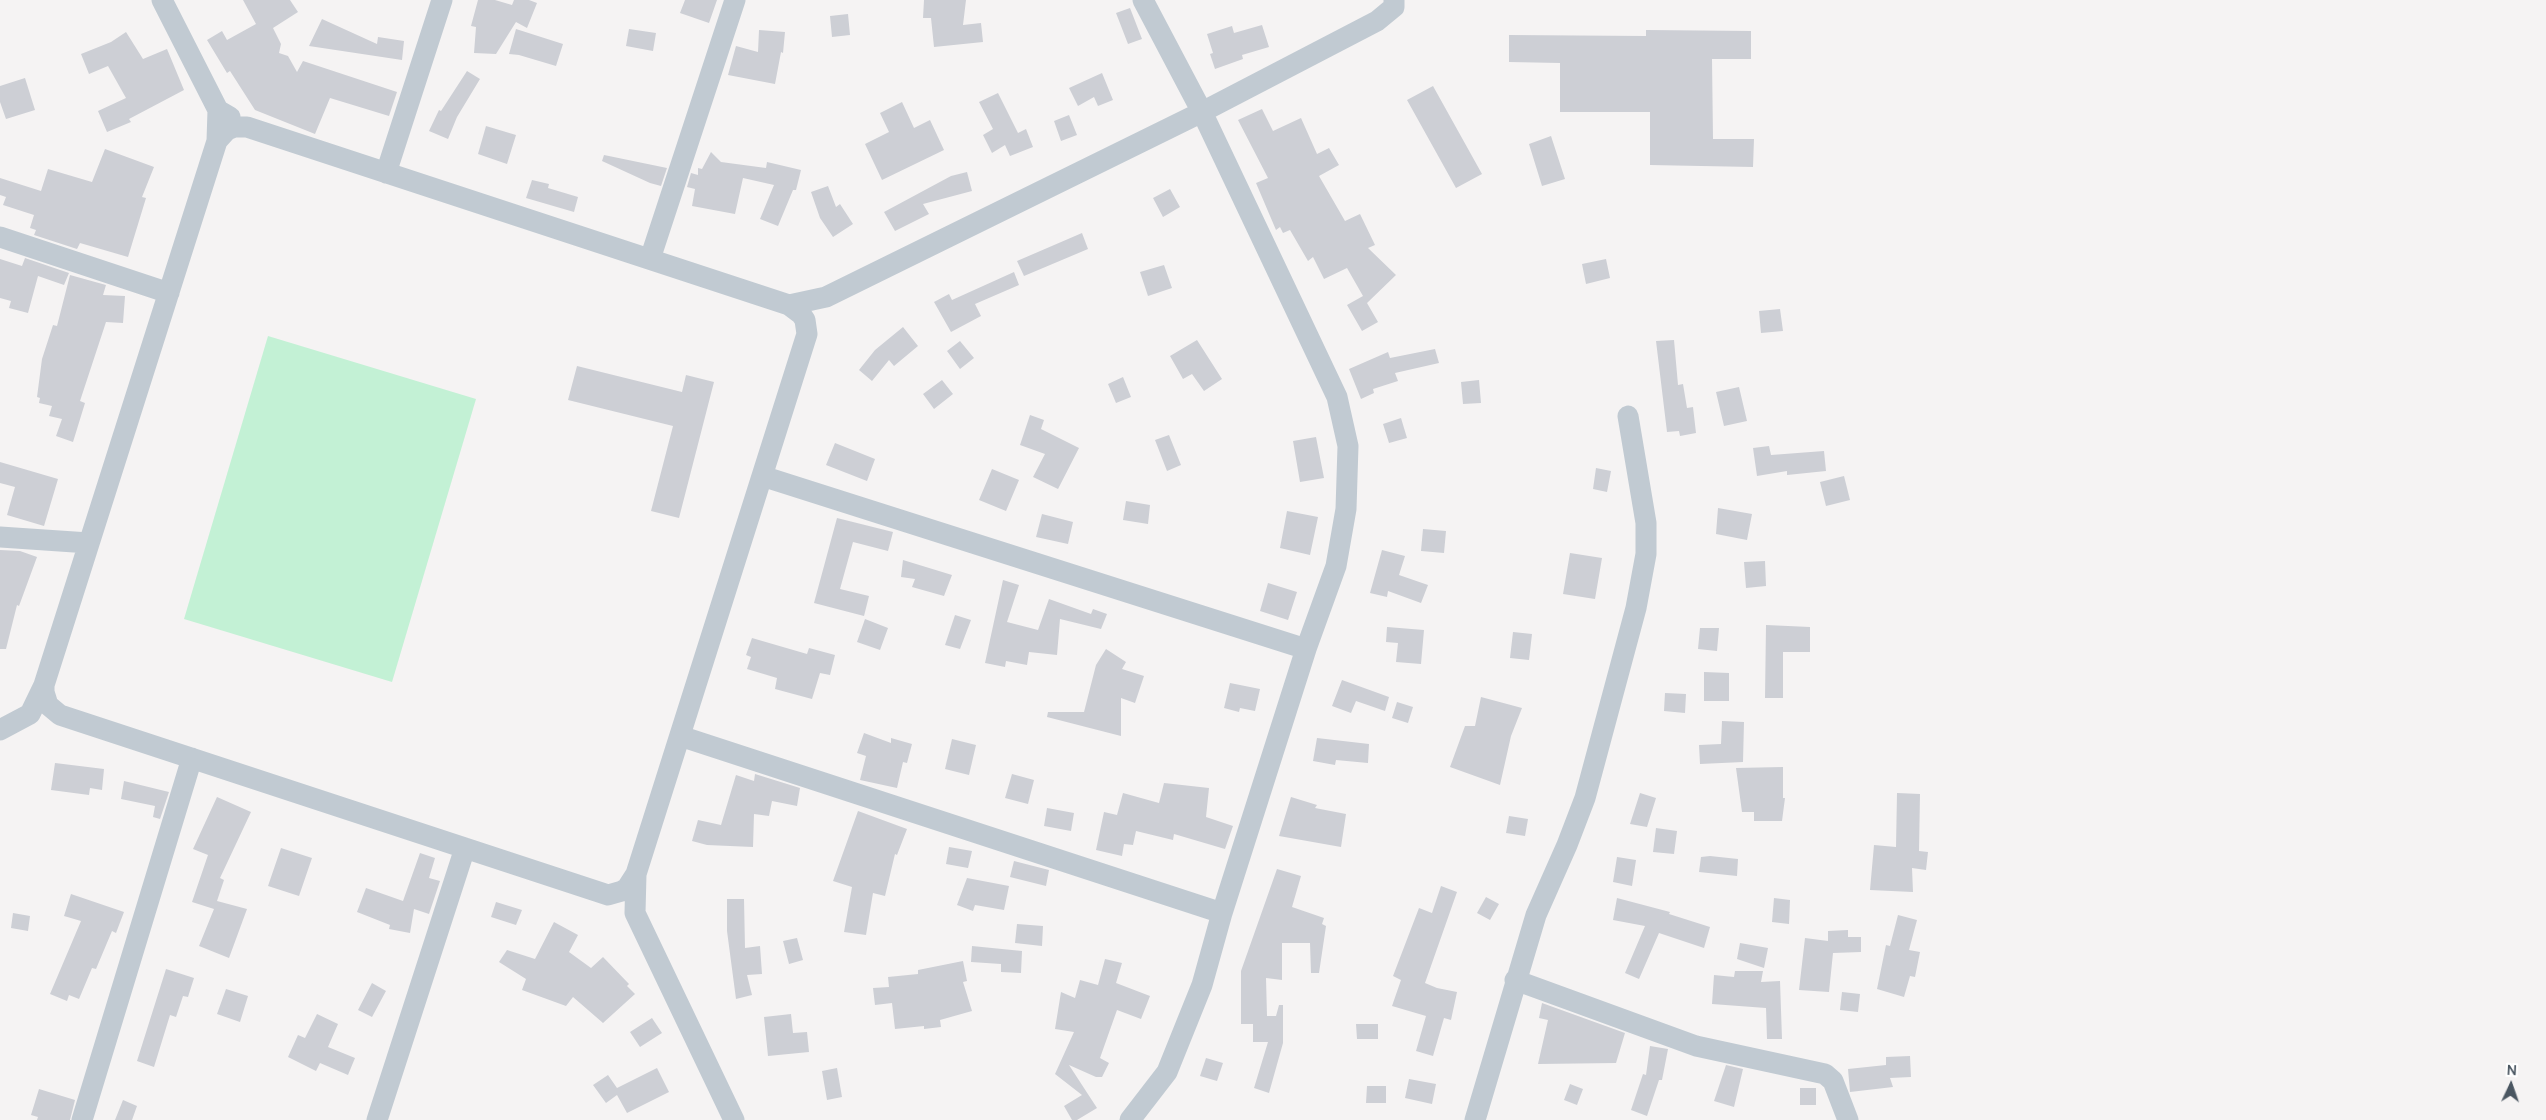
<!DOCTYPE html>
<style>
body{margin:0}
#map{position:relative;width:2546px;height:1120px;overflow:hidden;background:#f5f3f3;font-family:Manrope,sans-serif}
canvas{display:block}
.north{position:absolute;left:2486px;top:1060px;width:50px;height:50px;-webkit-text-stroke:4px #fff;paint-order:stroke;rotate:3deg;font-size:14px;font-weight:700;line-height:20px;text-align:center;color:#4a5661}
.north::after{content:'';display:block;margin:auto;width:18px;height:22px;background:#4a5661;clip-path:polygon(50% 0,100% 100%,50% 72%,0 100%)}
</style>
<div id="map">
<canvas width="2546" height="1120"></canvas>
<div class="north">N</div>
</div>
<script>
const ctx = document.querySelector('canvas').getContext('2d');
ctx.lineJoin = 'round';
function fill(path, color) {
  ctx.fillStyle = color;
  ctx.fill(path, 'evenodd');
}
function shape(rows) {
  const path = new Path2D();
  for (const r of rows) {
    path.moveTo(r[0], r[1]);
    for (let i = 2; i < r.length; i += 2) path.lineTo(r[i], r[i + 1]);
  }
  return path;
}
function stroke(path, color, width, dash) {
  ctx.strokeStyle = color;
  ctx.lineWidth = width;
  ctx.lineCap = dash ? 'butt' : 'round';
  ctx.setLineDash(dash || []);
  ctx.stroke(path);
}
fill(shape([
 [268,336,476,399,392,682,184,619]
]), '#c3f1d5');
fill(shape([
 [243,0,290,0,298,12,273,28,281,44,279,53,288,56,297,72,303,61,397,92,389,116,330,98,315,134,255,110,230,71,227,73,207,40,222,31,227,40,256,24],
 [478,0,495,0,512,5,514,0,529,0,537,3,527,28,516,22,496,54,474,53,476,27,471,26],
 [685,0,717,0,709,23,680,13],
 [924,0,966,0,963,25,981,23,983,42,934,47,931,18,923,18],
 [1130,8,1142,39,1128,44,1116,13],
 [848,14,850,35,832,37,830,16],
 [322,19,377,44,378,37,404,41,402,60,309,46],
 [1262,25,1269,47,1242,55,1243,59,1215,69,1210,54,1213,53,1207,34,1232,26,1234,33],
 [516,29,563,44,556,66,519,55,509,54],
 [629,29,656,33,653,51,626,46],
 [759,30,785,32,783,53,781,52,775,84,728,75,736,46,758,52],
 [1646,30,1751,31,1751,59,1712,59,1713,139,1754,139,1753,167,1650,165,1650,112,1560,112,1560,63,1509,62,1509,35,1646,36],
 [126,32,143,59,167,49,184,90,129,119,131,122,107,132,98,111,126,98,108,66,89,74,81,54,111,42],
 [467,71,480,79,457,117,448,139,429,131,439,110,441,111],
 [1102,73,1113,100,1098,106,1094,97,1078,106,1069,88],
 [25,78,35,110,6,119,0,102,0,86],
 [1433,86,1482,174,1456,188,1407,100],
 [998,93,1018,133,1026,129,1033,147,1010,156,1005,145,992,153,983,135,993,129,979,102],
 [902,102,914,128,930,120,944,150,882,180,865,144,889,132,880,113],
 [1262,109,1273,131,1301,118,1317,154,1329,148,1339,165,1319,176,1345,221,1360,214,1375,245,1368,248,1396,275,1367,303,1378,322,1362,331,1347,305,1363,296,1347,268,1324,279,1313,257,1308,261,1290,230,1283,233,1280,227,1276,230,1256,183,1268,178,1238,120],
 [1069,115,1077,135,1061,141,1054,121],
 [486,126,516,135,507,164,478,154],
 [1551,136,1565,179,1542,186,1529,144],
 [105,149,154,167,142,197,146,198,128,257,80,243,77,249,34,235,36,230,30,228,34,215,3,205,6,197,0,195,0,178,41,191,48,169,92,182],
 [711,152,721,162,766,168,767,162,801,170,796,190,793,190,778,226,760,219,774,185,743,178,735,214,692,206,695,189,687,187,691,173,698,175,698,168,702,169],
 [604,155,667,168,661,186,650,183,602,161],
 [967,172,972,191,923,204,929,214,895,231,884,212,951,176],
 [532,180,549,184,548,188,578,197,574,212,526,198],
 [828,186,836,207,840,204,853,224,833,237,820,218,811,192],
 [1170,189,1180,207,1163,217,1153,198],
 [1082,233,1088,249,1024,276,1017,261],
 [25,258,69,273,64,285,38,276,28,313,9,308,11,301,0,298,0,259,22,266],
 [1606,259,1610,278,1586,284,1582,264],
 [1164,265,1172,288,1148,296,1140,272],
 [1014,272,1019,285,975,304,981,316,951,332,934,302,949,294,952,300],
 [70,275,106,285,103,295,125,296,123,323,106,322,80,401,85,403,73,442,56,436,62,419,49,416,52,406,39,403,40,398,37,397,42,359,53,325,57,326],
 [1780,309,1783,331,1761,333,1759,311],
 [903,327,918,346,894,366,889,360,872,381,859,370,875,350],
 [1197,340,1222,379,1204,391,1192,374,1183,379,1170,356],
 [1674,340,1678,385,1683,384,1687,408,1693,407,1696,433,1680,436,1679,431,1667,432,1656,341],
 [960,341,974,358,960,369,947,351],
 [1435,349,1439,363,1395,373,1398,381,1373,389,1374,393,1361,399,1349,369,1388,352,1390,358],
 [577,366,682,392,686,375,714,382,679,518,651,511,673,426,568,400],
 [1123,377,1131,397,1116,403,1108,384],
 [942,380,953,394,934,409,923,394],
 [1479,380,1481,403,1463,404,1461,382],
 [1739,387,1747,421,1724,426,1716,392],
 [1030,415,1044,420,1041,429,1079,448,1058,489,1033,477,1045,454,1020,445],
 [1401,418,1407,438,1389,443,1383,424],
 [1169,435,1181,465,1167,471,1155,440],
 [1316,437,1324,478,1300,482,1293,441],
 [835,443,875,459,867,481,826,465],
 [1769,446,1771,455,1824,451,1826,471,1787,475,1787,471,1757,476,1753,448],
 [0,462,58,479,44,526,7,515,15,487,0,483],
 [1596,468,1611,471,1607,492,1593,489],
 [992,469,1019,480,1006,511,979,500],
 [1844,476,1850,500,1826,506,1820,482],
 [1126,501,1150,505,1148,524,1123,520],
 [1718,508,1752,514,1747,540,1716,534],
 [1287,511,1318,517,1310,555,1280,548],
 [1042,514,1073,522,1068,544,1036,537],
 [837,518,893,532,888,551,853,542,840,589,869,596,864,616,814,603],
 [1423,529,1446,531,1444,553,1421,551],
 [0,550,20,551,37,557,19,606,17,605,6,649,0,649],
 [1382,550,1405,556,1399,575,1428,585,1421,603,1388,591,1387,597,1370,593],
 [1570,553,1602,558,1595,599,1563,594],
 [903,560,952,575,944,596,912,587,915,579,901,577],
 [1765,561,1766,586,1746,588,1744,562],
 [1003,580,1019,585,1007,622,1038,630,1049,599,1091,614,1093,609,1107,614,1101,629,1060,619,1057,655,1029,652,1027,665,1006,661,1005,667,985,663],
 [1268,583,1297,592,1288,620,1260,611],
 [955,615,971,620,960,649,945,645],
 [865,619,888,628,880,650,857,642],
 [1766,625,1810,627,1810,652,1783,652,1783,698,1765,698],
 [1387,627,1424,630,1421,664,1396,662,1398,643,1386,642],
 [1700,628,1719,628,1717,651,1698,649],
 [1513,632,1532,634,1529,660,1510,658],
 [752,638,807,654,809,648,835,655,830,675,820,673,812,699,775,689,777,678,747,669,751,657,746,655],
 [1106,649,1126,662,1122,669,1144,676,1135,703,1121,698,1121,736,1047,717,1048,712,1084,712,1096,665],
 [1704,672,1729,673,1729,701,1704,701],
 [1342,680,1389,697,1385,711,1356,701,1351,713,1332,706],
 [1230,683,1260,689,1255,711,1240,708,1239,712,1224,708],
 [1665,693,1686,694,1685,713,1664,711],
 [1481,697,1522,708,1511,736,1500,785,1450,767,1465,726,1475,726],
 [1397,702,1413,707,1408,723,1392,718],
 [1722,721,1744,722,1743,762,1700,764,1699,745,1721,744],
 [864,733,891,743,891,738,912,744,907,763,903,762,897,788,860,780,866,756,857,753],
 [1317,738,1369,744,1368,763,1336,760,1335,765,1313,761],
 [952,739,976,745,969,775,945,769],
 [55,763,104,769,102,790,90,788,89,795,51,790],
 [1783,767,1783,798,1785,798,1782,821,1754,821,1754,812,1742,812,1736,768],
 [755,774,800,788,797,806,772,801,769,816,754,814,753,847,707,845,692,841,698,820,721,825,736,775,754,781],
 [1012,774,1034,780,1028,804,1005,798],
 [124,781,169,792,160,819,153,817,155,806,121,799],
 [1164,783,1209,788,1206,817,1233,826,1225,849,1174,834,1173,840,1136,831,1133,845,1124,844,1122,856,1096,850,1104,812,1117,815,1123,793,1159,803],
 [1640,793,1656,798,1647,827,1630,824],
 [1897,793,1920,794,1919,851,1928,852,1926,870,1912,868,1913,892,1870,890,1874,845,1896,847],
 [217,797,251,812,220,878,224,880,217,901,247,909,229,958,199,946,214,909,192,902,208,855,193,849],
 [1291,797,1317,805,1315,808,1346,814,1341,847,1279,836],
 [1047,808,1074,813,1071,831,1044,826],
 [858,811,907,829,897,855,895,854,885,896,873,893,866,935,844,932,852,887,833,881],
 [1509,816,1528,819,1525,836,1506,833],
 [1656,828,1677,831,1674,854,1653,852],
 [949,847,972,851,968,868,946,864],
 [281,848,312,858,299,896,268,886],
 [420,853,435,858,429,878,440,881,429,914,414,909,410,933,389,929,390,925,357,912,366,888,403,901],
 [1710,856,1738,859,1737,876,1699,872,1701,857],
 [1617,857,1636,860,1632,886,1613,882],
 [1014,861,1049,870,1046,886,1010,877],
 [1277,869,1301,876,1292,907,1324,918,1322,924,1326,926,1319,973,1311,973,1310,943,1282,943,1282,980,1266,978,1267,1016,1276,1016,1279,1005,1283,1005,1283,1043,1269,1093,1254,1088,1268,1042,1253,1042,1253,1024,1241,1024,1241,971],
 [967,878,1009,886,1004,910,975,905,973,911,957,905],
 [1441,886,1457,892,1425,983,1437,988,1457,992,1451,1020,1444,1018,1433,1056,1416,1051,1426,1016,1392,1006,1401,980,1393,976,1419,908,1432,913],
 [71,894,124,912,116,933,112,931,96,969,92,968,79,999,69,995,67,1001,50,994,81,921,64,916],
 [1486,897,1499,904,1490,920,1477,913],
 [1617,898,1670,912,1669,914,1710,927,1704,948,1659,933,1639,979,1625,973,1645,926,1613,920],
 [1774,898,1790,900,1789,924,1772,922],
 [727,899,744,899,745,948,760,946,762,974,747,975,752,995,736,999,727,931],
 [496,902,522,910,516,925,491,917],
 [13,913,30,916,28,931,11,928],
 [1898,915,1917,920,1909,950,1920,952,1915,977,1910,976,1904,997,1877,989,1886,945,1890,946],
 [554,922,578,935,569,952,591,968,603,957,629,984,627,986,635,994,603,1023,573,997,566,1006,522,990,526,979,499,962,507,950,535,959],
 [1017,924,1043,926,1042,946,1015,943],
 [1848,930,1848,937,1861,937,1861,952,1833,953,1829,992,1799,990,1805,938,1828,941,1828,931],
 [797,938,803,960,789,964,783,941],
 [1740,943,1768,948,1764,968,1737,959],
 [972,946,1022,951,1021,973,1001,972,1001,964,971,962],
 [1105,959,1122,963,1116,983,1150,996,1141,1019,1117,1010,1100,1058,1109,1063,1102,1077,1096,1077,1069,1065,1097,1108,1077,1120,1072,1120,1064,1106,1082,1095,1055,1074,1074,1032,1055,1029,1061,992,1075,998,1080,980,1098,985],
 [963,961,967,981,963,982,972,1011,940,1020,941,1027,924,1029,924,1026,895,1029,892,1003,875,1005,873,988,889,987,888,977,918,974,918,970],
 [166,969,194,978,188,997,183,996,176,1017,170,1015,154,1067,137,1061],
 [1735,971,1763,971,1761,982,1780,981,1782,1039,1767,1039,1766,1008,1712,1004,1714,975,1734,977],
 [372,983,386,991,372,1017,358,1010],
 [226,989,248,996,240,1022,217,1014],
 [1842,992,1860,994,1858,1012,1840,1010],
 [1542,1003,1625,1033,1616,1063,1538,1064,1548,1020,1539,1018],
 [317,1014,338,1024,328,1047,355,1058,348,1075,320,1063,316,1071,288,1057,298,1035,305,1038],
 [791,1014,793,1033,807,1032,809,1052,768,1056,764,1017],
 [652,1018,662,1033,640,1047,630,1032],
 [1356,1024,1378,1024,1378,1039,1357,1039],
 [1650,1046,1668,1049,1662,1080,1659,1080,1647,1116,1631,1110,1643,1074,1646,1075],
 [1910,1056,1911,1077,1890,1078,1893,1087,1850,1092,1848,1069,1886,1065,1886,1057],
 [1206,1058,1223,1063,1217,1081,1200,1076],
 [1726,1065,1743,1069,1734,1107,1714,1101],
 [657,1068,669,1092,627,1113,617,1095,606,1103,593,1085,608,1075,617,1088],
 [837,1068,842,1097,827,1100,822,1071],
 [1409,1079,1436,1084,1432,1104,1405,1098],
 [1570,1084,1583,1089,1577,1105,1564,1100],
 [1367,1086,1386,1086,1386,1103,1366,1103],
 [1800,1088,1816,1088,1816,1105,1800,1105],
 [39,1089,75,1100,70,1120,37,1120,38,1117,31,1115],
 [123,1100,137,1106,132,1120,115,1120]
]), '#cdcfd5');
stroke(shape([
 [162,0,218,110,230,117],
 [217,141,227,130,234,127,247,127,789,305,801,314,805,320,807,334,636,874,627,888,622,891,608,895,60,715,48,705,44,692,44,685,217,141,218,110],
 [386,173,442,0],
 [0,237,169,293],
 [650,259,735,0],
 [789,305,826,297,1202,112,1377,21,1394,7,1394,0],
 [762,476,1306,649],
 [0,537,89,543],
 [0,730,30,714,44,685],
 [680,736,1222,913],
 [636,874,635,913,734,1120],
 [1515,980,1696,1046,1825,1074,1833,1081,1848,1120],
 [82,1120,192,758],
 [377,1120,465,848],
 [1130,1120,1167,1072,1202,985,1222,913,1306,649,1336,566,1346,509,1348,446,1337,397,1202,112,1143,0],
 [1475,1120,1536,915,1567,845,1585,798,1636,608,1646,554,1646,523,1628,416]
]), '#c1cad2', 21);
</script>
